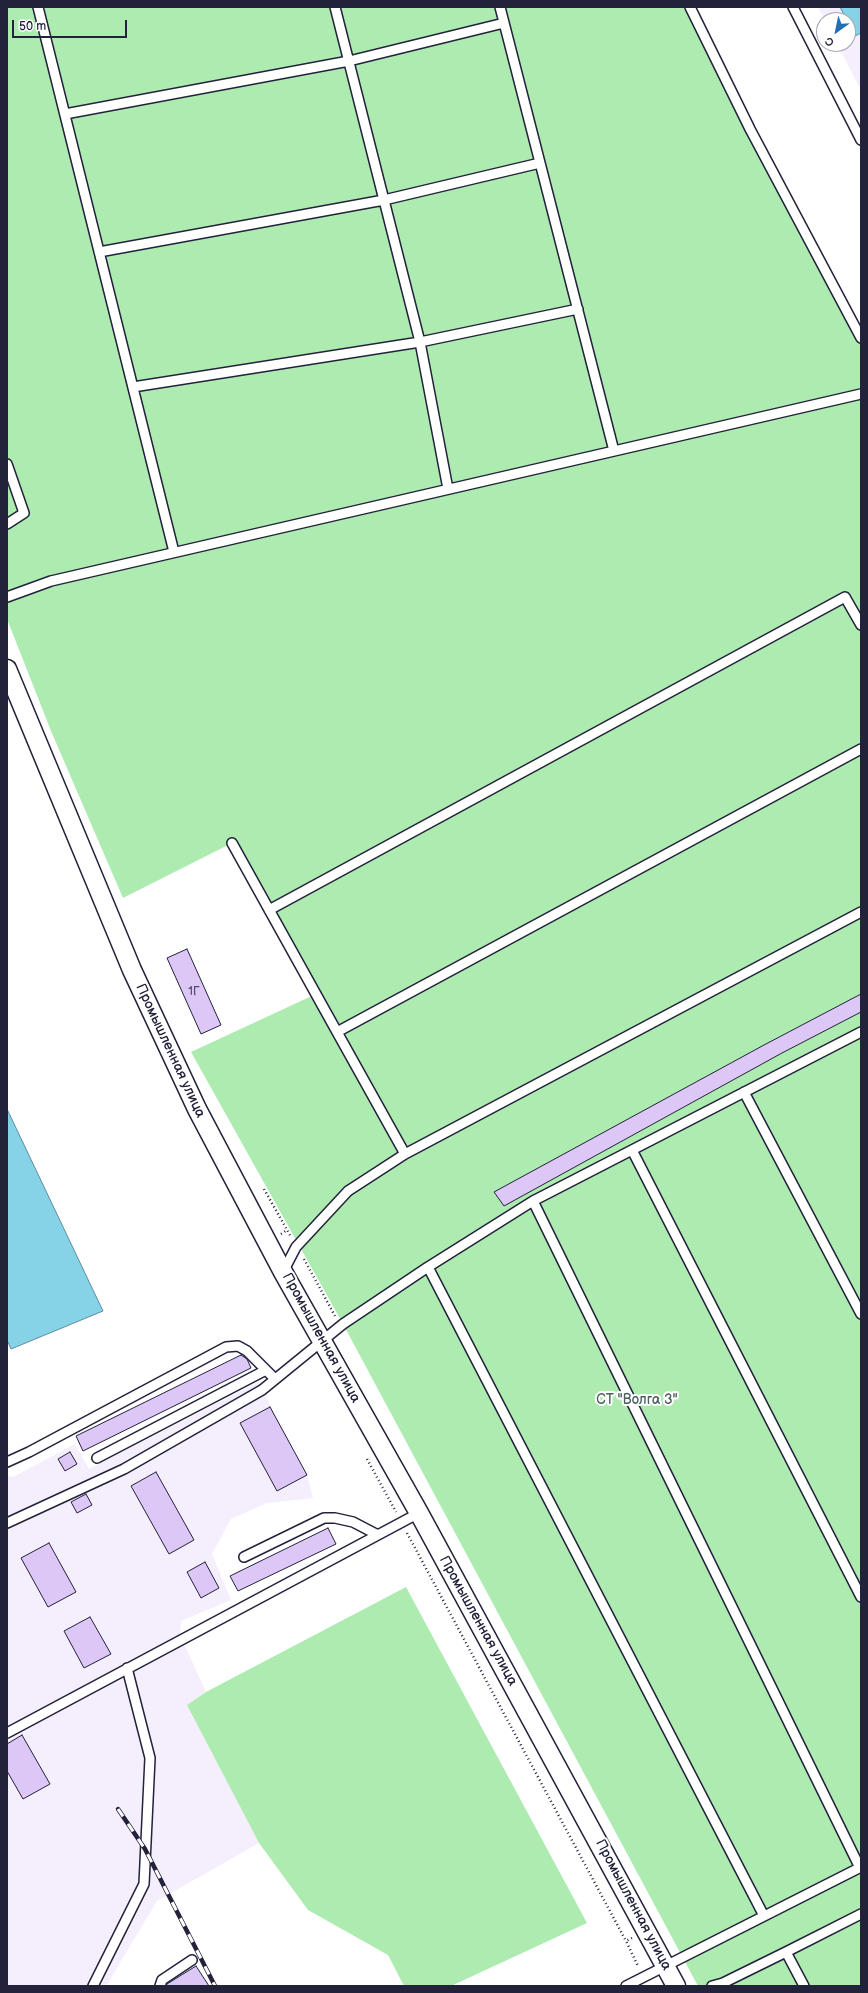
<!DOCTYPE html>
<meta charset="utf-8">
<style>
body{margin:0}
#map{position:relative;width:868px;height:1993px;overflow:hidden;background:#fff;font-family:"Balsamiq Sans",sans-serif}
canvas{display:block}
.frame{position:absolute;inset:0;border:8px solid #22223b;pointer-events:none}
.north{position:absolute;left:816px;top:12px;width:40px;height:40px;box-sizing:border-box;background:#fff;border:1px solid #a7a7b1;border-radius:50%;rotate:213deg;font-size:11px;font-weight:700;line-height:16px;text-align:center;color:#22223b}
.north::after{content:'';display:block;margin:auto;width:14px;height:18px;background:#1f6fb2;clip-path:polygon(50% 0,100% 100%,50% 72%,0 100%)}
.scale{position:absolute;left:12px;top:20px;width:115px;height:18px;box-sizing:border-box;border:2px solid #22223b;border-top:0;padding-left:5px;font-size:12px;line-height:14px;white-space:nowrap;color:#22223b;-webkit-text-stroke:3px #fff;paint-order:stroke}
</style>
<div id="map">
<canvas width="868" height="1993"></canvas>
<div class="frame"></div>
<div class="north">С</div>
<div class="scale">50 m</div>
</div>
<script>
const ctx = document.querySelector('canvas').getContext('2d');
ctx.lineJoin = 'round';
function fill(path, color) {
  ctx.fillStyle = color;
  ctx.fill(path, 'evenodd');
}
function shape(rows) {
  const path = new Path2D();
  for (const r of rows) {
    path.moveTo(r[0], r[1]);
    for (let i = 2; i < r.length; i += 2) path.lineTo(r[i], r[i + 1]);
  }
  return path;
}
function stroke(path, color, width, dash) {
  ctx.strokeStyle = color;
  ctx.lineWidth = width;
  ctx.lineCap = dash ? 'butt' : 'round';
  ctx.setLineDash(dash || []);
  ctx.stroke(path);
}
function drawText(font, color, halo, rows, align = 'center') {
  ctx.font = font + ' "Balsamiq Sans",sans-serif';
  ctx.lineWidth = 4;
  ctx.setLineDash([]);
  ctx.textBaseline = 'middle';
  ctx.strokeStyle = halo;
  ctx.fillStyle = color;
  for (const [text, x, y, turn = 0] of rows) {
    ctx.save();
    ctx.translate(x, y);
    ctx.rotate((+turn || 0) * Math.PI / 180);
    ctx.textAlign = isNaN(turn) ? turn : align;
    if (halo) ctx.strokeText(text, 0, 0);
    ctx.fillText(text, 0, 0);
    ctx.restore();
  }
}
fill(shape([
 [818,7,861,7,861,90,837,44,848,44,848,20,825,20],
 [258,1382,307,1475,313,1498,267,1503,231,1519,212,1554,231,1600,181,1621,180,1635,206,1692,187,1705,259,1843,157,1901,106,1986,7,1986,7,1476,13,1477,75,1444,89,1469]
]), '#f5eefd');
fill(shape([
 [7,7,690,7,861,338,861,1986,698,1986,343,1324,191,1052,316,994,232,843,123,898,51,731,7,619],
 [406,1587,587,1923,451,1986,404,1986,388,1955,308,1910,259,1843,187,1705,206,1692]
]), '#adebb1');
const water = shape([
 [840,7,861,7,861,33,855,36,840,7],
 [7,1109,103,1311,11,1349,7,1340,7,1109]
]);
fill(water, '#86d2e6');
stroke(water, '#5e8ca2', 1);
const building = shape([
 [187,949,221,1025,201,1034,167,958,187,949],
 [861,994,861,1012,782,1053,504,1206,494,1192,764,1045,861,994],
 [241,1355,247,1359,251,1368,83,1451,76,1436,241,1355],
 [270,1407,307,1475,277,1491,240,1423,270,1407],
 [70,1452,77,1464,65,1471,58,1459,70,1452],
 [156,1472,194,1540,169,1554,131,1486,156,1472],
 [86,1494,92,1505,77,1513,71,1502,86,1494],
 [328,1528,336,1544,238,1591,230,1576,328,1528],
 [49,1543,76,1592,48,1607,21,1558,49,1543],
 [205,1562,219,1588,201,1598,187,1572,205,1562],
 [90,1617,111,1654,84,1668,64,1631,90,1617],
 [22,1735,50,1784,23,1799,7,1771,7,1744,22,1735],
 [196,1966,209,1986,166,1986,167,1984,196,1966]
]);
fill(building, '#ddc7f7');
stroke(building, '#22223b', 1);
const service = shape([
 [38,7,174,552],
 [335,7,420,342,448,489],
 [500,7,614,451],
 [690,7,750,129,861,338],
 [793,7,861,140],
 [65,114,349,61,504,23],
 [99,252,384,200,540,163],
 [133,387,420,342,578,309],
 [7,464,24,513,7,524],
 [7,597,51,581,861,394],
 [232,843,337,1032,861,749],
 [269,910,845,597,861,625],
 [337,1032,405,1154],
 [744,1092,861,1314],
 [632,1150,861,1597],
 [533,1201,860,1868],
 [428,1267,764,1916],
 [283,1272,296,1247,348,1191,405,1154,861,912],
 [97,1458,266,1370],
 [7,1462,29,1452,226,1347,238,1346,247,1351,275,1379],
 [7,1523,124,1469,262,1390,343,1324,428,1267,533,1201,861,1032],
 [244,1557,324,1518,335,1518,353,1522,378,1535],
 [7,1733,419,1513],
 [786,1952,804,1986],
 [93,1986,144,1884,150,1758,127,1668],
 [160,1986,162,1980,192,1960],
 [626,1986,861,1867],
 [712,1986,723,1983,786,1952,861,1914]
]);
const minor = shape([
 [7,669,132,970,197,1109,283,1272,419,1513,676,1986]
]);
stroke(service, '#22223b', 12);
stroke(minor, '#22223b', 21);
stroke(shape([
 [264,1189,291,1237],
 [281,1234,287,1230],
 [304,1259,335,1316],
 [367,1459,396,1512],
 [407,1533,626,1941],
 [632,1938,626,1941,638,1966]
]), '#22223b', 2.5, [1, 3]);
stroke(service, '#fff', 9);
stroke(minor, '#fff', 18);
const rail = shape([
 [118,1809,145,1849,215,1986]
]);
stroke(rail, '#22223b', 4.5);
stroke(rail, '#fff', 3, [9]);
drawText('12px', '#514b6a', null, [
 ["1Г",194,992]
]);
drawText('14px', '#22223b', '#fff', [
 ["Промышленная улица",170,1051,65],
 ["Промышленная улица",321,1338,61],
 ["Промышленная улица",478,1621,61],
 ["Промышленная улица",633,1905,62]
]);
drawText('14px', '#4c5e5e', '#fff', [
 ["СТ \"Волга 3\"",637,1400]
]);
</script>
